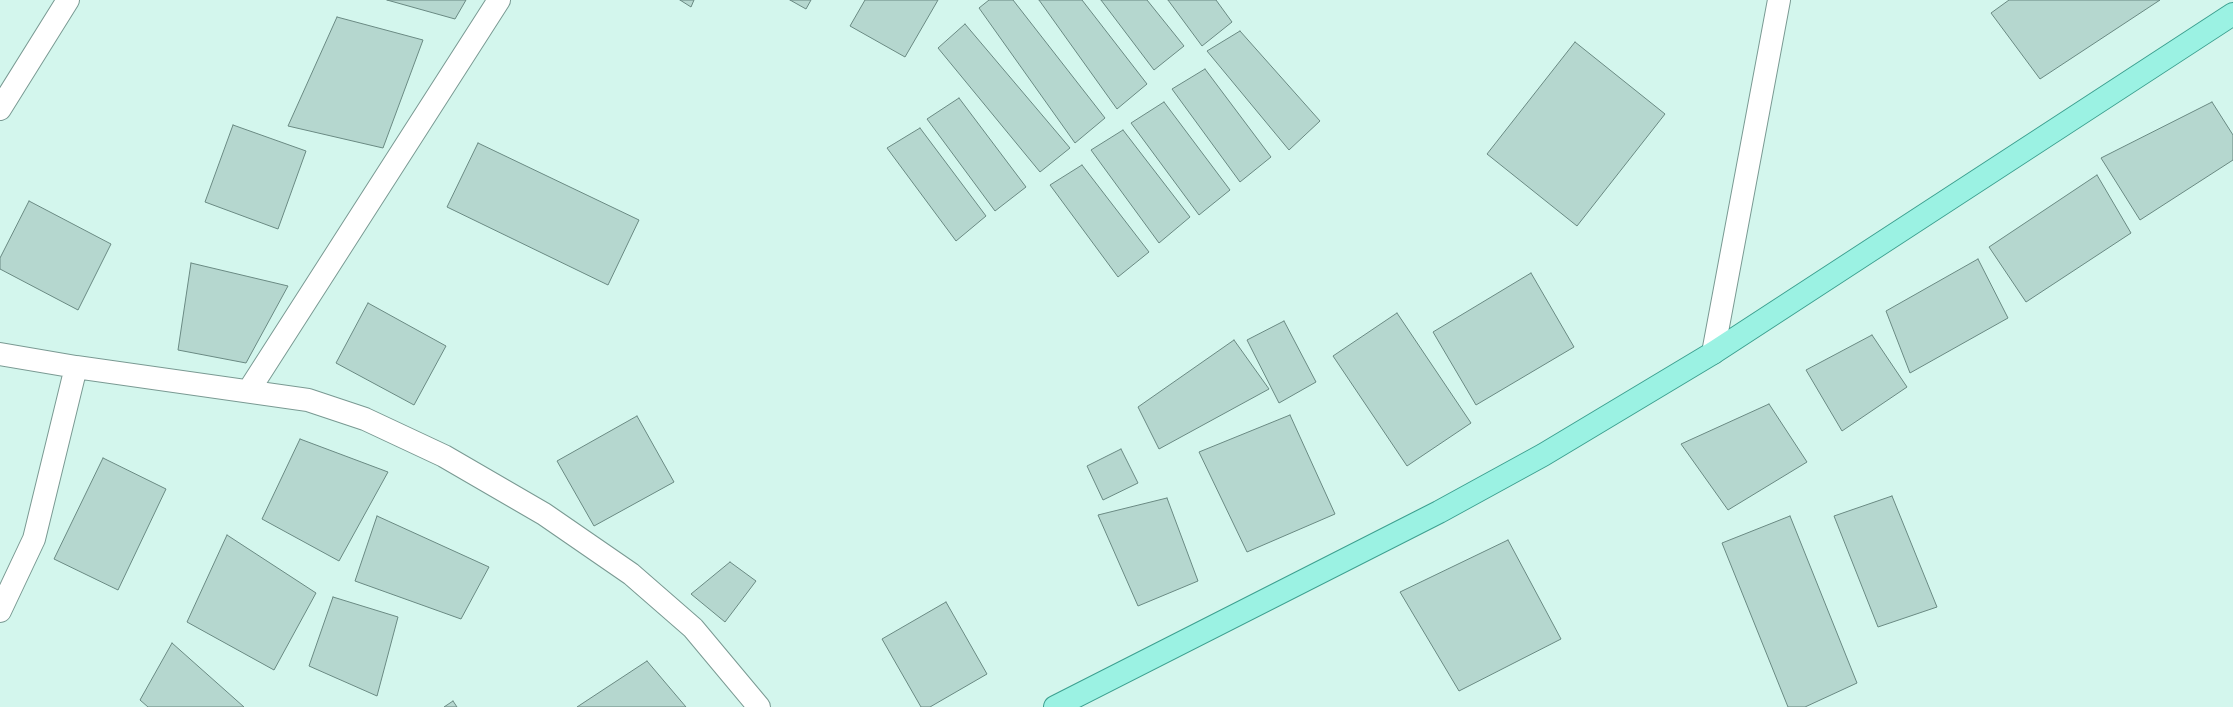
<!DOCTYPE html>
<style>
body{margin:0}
canvas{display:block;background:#d3f6ed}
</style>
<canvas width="2233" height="707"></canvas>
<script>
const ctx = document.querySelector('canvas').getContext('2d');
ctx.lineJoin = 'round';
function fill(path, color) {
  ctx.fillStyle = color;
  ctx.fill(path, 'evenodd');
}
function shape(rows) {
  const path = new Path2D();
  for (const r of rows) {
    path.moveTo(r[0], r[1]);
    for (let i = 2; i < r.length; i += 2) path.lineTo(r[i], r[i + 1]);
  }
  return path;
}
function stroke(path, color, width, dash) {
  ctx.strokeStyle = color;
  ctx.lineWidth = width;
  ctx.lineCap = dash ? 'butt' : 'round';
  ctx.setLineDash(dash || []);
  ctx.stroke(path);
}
const building = shape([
 [387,0,466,0,455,19,387,0],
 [680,0,694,0,691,7,680,0],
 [790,0,811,0,806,9,790,0],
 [865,0,938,0,905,57,850,26,865,0],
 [989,0,1013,0,1105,118,1075,143,979,8,989,0],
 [1039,0,1082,0,1147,84,1117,109,1039,0],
 [1101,0,1147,0,1184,46,1154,70,1101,0],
 [1168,0,1216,0,1232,22,1202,46,1168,0],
 [2009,0,2160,0,2040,79,1991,13,2009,0],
 [337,17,423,40,383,148,288,126,337,17],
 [965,24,1070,148,1040,172,938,48,965,24],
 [1240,31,1320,121,1289,150,1207,51,1240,31],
 [1575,42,1665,114,1577,226,1487,154,1575,42],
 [1205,69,1271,157,1240,182,1172,89,1205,69],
 [959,98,1026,187,995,211,927,119,959,98],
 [1164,102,1230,190,1199,215,1131,123,1164,102],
 [2212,102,2233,135,2233,160,2140,220,2101,158,2212,102],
 [233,125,306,151,278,229,205,202,233,125],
 [920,128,986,216,956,241,887,148,920,128],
 [1123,130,1190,217,1159,243,1091,150,1123,130],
 [478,143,639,220,608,285,447,207,478,143],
 [1082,165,1149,252,1118,277,1050,185,1082,165],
 [2097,175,2131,233,2026,302,1989,247,2097,175],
 [29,201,111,244,78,310,0,269,0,258,29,201],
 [1978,259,2008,318,1910,373,1886,311,1978,259],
 [191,263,288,286,246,363,178,350,191,263],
 [1531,273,1574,347,1476,405,1433,332,1531,273],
 [368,303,446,346,414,405,336,363,368,303],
 [1397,313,1471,423,1407,466,1333,356,1397,313],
 [1284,321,1316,382,1279,403,1247,340,1284,321],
 [1872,335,1907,387,1842,431,1806,370,1872,335],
 [1234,340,1269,389,1159,449,1138,407,1234,340],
 [1769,404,1807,462,1728,510,1681,444,1769,404],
 [1290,415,1335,514,1247,552,1199,452,1290,415],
 [637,416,674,482,594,526,557,461,637,416],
 [300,439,388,472,339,561,262,519,300,439],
 [1121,449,1138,483,1103,500,1087,466,1121,449],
 [103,458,166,489,118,590,54,559,103,458],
 [1892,496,1937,607,1878,627,1834,516,1892,496],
 [1167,498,1198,581,1138,606,1098,515,1167,498],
 [377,516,489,567,461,619,355,581,377,516],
 [1790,516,1857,683,1805,707,1788,707,1722,543,1790,516],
 [227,535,316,593,274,670,187,622,227,535],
 [1508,540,1561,639,1459,691,1400,592,1508,540],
 [730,562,756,581,725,622,691,594,730,562],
 [333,597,398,617,377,696,309,666,333,597],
 [946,602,987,674,930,707,921,707,882,639,946,602],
 [172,643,244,707,148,707,140,700,172,643],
 [647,661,686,707,577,707,647,661],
 [453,701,457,707,444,707,453,701]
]);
fill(building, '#b5d7cf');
stroke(building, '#6a8a83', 1);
const minor = shape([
 [0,109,68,0],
 [1713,353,1779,0],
 [0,354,76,367,308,400,365,419,444,456,544,514,631,574,693,628,759,707],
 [249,390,499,0],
 [0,611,34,539,76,367]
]);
const major = shape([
 [1055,707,1439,512,1543,455,1713,353,2233,14]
]);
stroke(minor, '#7a9a93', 24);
stroke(major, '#3da090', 24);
stroke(minor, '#fff', 22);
stroke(major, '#9bf2e3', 22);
</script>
